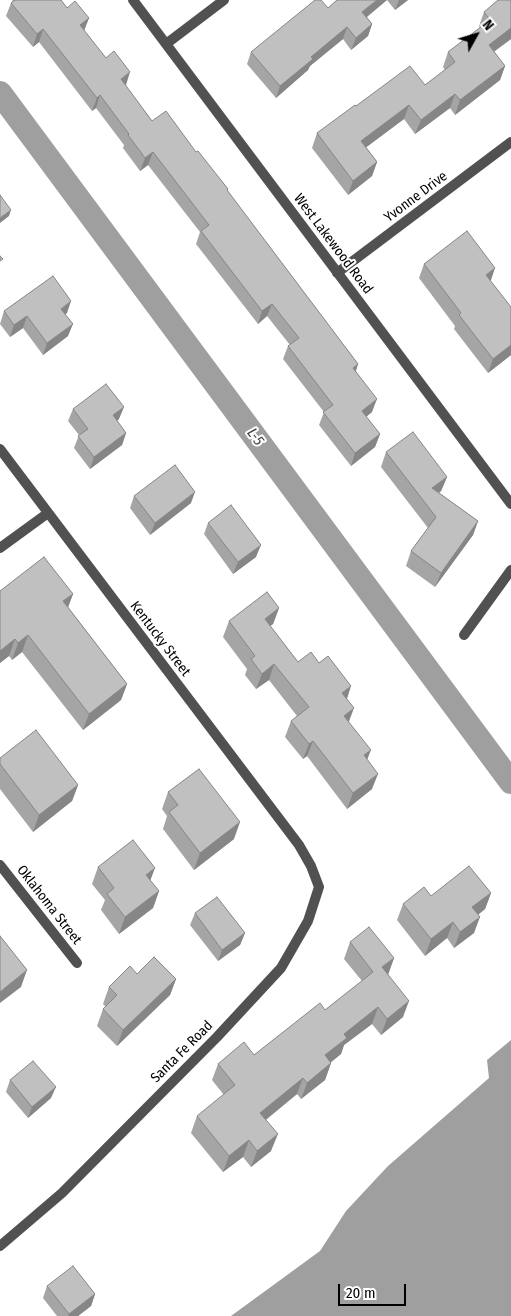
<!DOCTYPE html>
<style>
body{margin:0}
#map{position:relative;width:511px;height:1316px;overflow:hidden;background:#fff;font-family:"Fira Sans Condensed",sans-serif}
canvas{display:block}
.north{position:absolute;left:451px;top:10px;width:50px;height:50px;-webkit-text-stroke:4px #fff;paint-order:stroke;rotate:51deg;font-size:14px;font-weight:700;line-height:20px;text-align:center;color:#000}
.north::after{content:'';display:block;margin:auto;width:18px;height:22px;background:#000;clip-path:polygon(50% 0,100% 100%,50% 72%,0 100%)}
.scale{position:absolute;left:338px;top:1284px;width:68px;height:22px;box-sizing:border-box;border:2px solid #000;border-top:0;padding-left:6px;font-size:15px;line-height:18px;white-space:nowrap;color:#000;-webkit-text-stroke:4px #fff;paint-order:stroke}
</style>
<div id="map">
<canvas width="511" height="1316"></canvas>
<div class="north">N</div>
<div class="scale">20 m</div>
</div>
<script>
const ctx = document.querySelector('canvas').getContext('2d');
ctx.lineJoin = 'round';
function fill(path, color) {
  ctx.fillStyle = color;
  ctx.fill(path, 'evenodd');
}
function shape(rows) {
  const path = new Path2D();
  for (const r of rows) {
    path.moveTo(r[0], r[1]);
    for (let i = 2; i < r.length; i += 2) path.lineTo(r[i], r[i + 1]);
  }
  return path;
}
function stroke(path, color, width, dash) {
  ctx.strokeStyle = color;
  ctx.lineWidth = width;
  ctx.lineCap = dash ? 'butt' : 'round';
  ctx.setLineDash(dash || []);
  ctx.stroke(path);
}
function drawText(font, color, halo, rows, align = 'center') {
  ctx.font = font + ' "Fira Sans Condensed",sans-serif';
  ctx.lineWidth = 4;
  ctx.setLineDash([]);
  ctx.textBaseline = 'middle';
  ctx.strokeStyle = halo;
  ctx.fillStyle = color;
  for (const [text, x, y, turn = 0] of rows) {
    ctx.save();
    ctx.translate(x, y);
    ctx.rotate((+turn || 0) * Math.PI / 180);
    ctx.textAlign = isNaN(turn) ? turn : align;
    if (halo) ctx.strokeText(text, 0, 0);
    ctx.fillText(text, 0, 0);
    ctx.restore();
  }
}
fill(shape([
 [511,1040,511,1316,231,1316,320,1251,346,1211,388,1166,489,1078,487,1060]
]), '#9f9f9f');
stroke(shape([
 [0,93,511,782]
]), '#9f9f9f', 24);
stroke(shape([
 [133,0,511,504],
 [166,44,224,0],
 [337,273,511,142],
 [0,449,299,845,311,866,319,887,308,921,281,968,217,1037,62,1193,0,1246],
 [0,548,48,513],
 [464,635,511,570],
 [0,865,77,963]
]), '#515151', 10);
fill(shape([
 [12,0,61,0,67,8,89,18,84,30,152,121,196,152,228,189,227,191,358,364,356,371,372,412,366,417,380,434,375,447,351,466,319,425,324,412,283,359,288,346,290,345,267,316,258,324,196,244,200,232,148,165,140,171,123,148,124,145,96,108,92,111,39,42,33,47,6,16,11,3,13,1],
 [337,0,408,0,395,10,387,0,367,17,372,24,368,36,351,50,343,39,310,66,308,70,276,98,247,64,251,52,328,8],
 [511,0,511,39,494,52,505,66,500,80,455,115,450,108,415,134,404,119,366,147,377,162,372,176,348,195,312,148,317,133,356,106,425,85,445,70,443,67,448,52,480,28,479,26,484,12],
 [424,264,490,281,511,355,488,373,454,329,455,326,419,278],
 [4,311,67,313,65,314,68,336,43,355,23,328,10,337,0,324],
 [73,409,119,419,117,421,126,433,122,445,90,469,74,448,79,435,68,421],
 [386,452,447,477,441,491,439,493,478,521,473,535,435,587,406,566,411,551,428,528,381,467],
 [134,496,191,503,150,535,130,508],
 [208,523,256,557,233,574,204,534],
 [0,591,73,594,68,607,127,684,121,700,83,730,22,652,12,660,9,656,0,663],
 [279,608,273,624,270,626,298,662,347,699,349,722,367,760,372,789,347,809,307,756,303,759,285,737,291,721,297,716,269,680,256,689,245,675,247,669,223,637,229,621],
 [0,758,78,785,72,801,33,832,0,789],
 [168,792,234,839,194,870,163,829,167,816,162,809],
 [98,867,150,880,159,891,153,908,119,934,101,910,105,900,92,884],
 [491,893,485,909,478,915,474,933,454,948,447,938,425,956,397,920,403,904,431,896],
 [195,913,245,933,240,945,218,961,190,925],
 [350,942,394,958,388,974,403,1017,381,1035,372,1024,344,1045,341,1054,331,1062,331,1063,325,1080,301,1099,297,1094,266,1120,271,1151,251,1167,243,1157,223,1172,191,1133,197,1116,224,1095,212,1080,218,1064,254,1055,325,1010,362,981,344,959],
 [137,974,176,979,170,995,117,1046,97,1026,103,1009,106,1007,103,1004,109,987],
 [10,1080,51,1098,28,1118,6,1092],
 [47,1286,95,1294,91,1306,78,1316,57,1316,43,1298]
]), '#a5a5a5');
fill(shape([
 [377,0,387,0,358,24,362,12],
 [399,0,408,0,395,10],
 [89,18,84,31,80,25],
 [372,24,368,36,351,50,356,38],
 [347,27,343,39,310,66,308,70,276,98,280,86,311,57],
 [511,28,511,39,483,59,489,45],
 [43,29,39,42,33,47,37,34],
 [505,66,500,80,455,115,460,100],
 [130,72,126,85,116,92,121,79],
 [455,94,450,108,415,134,421,120],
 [100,95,96,108,92,111,97,98],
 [409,105,404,119,356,155,361,141],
 [153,152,148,165,140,171,145,158],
 [377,162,372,176,348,195,353,181],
 [11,210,9,216,0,223,0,218],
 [495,268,490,283,486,275],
 [71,301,67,313,57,320,61,309],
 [272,304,267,316,258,324,262,311],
 [27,316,23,328,10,337,14,325],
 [73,324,68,336,43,355,47,343],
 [511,345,511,355,488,373,493,359],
 [358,364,354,376,353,368],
 [377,399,372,412,357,424,362,411],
 [124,407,119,419,109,427,113,415],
 [126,433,122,445,90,469,94,457],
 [380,434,375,447,351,466,355,453],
 [447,477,441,491,427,502,432,488],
 [195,492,191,503,150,535,155,523],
 [478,521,473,535,435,587,441,573],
 [261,545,256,557,233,574,238,562],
 [73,594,67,610,63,601],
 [279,608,273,624,259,634,265,619],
 [28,635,22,652,12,660,18,643],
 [15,639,9,656,0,663,0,651],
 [274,664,269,680,256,689,262,674],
 [127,684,121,700,83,730,89,714],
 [351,686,346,702,342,693],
 [354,708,348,724,344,716],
 [313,741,307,756,303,759,309,744],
 [371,750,365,765,364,755],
 [378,774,372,789,347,809,353,793],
 [78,785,72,801,33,832,39,815],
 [240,822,234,839,194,870,200,853],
 [155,868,149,884,146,875],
 [159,891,153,908,119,934,125,917],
 [491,893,485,909,466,924,472,907],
 [480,917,474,933,454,948,460,932],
 [453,922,447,938,425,956,431,939],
 [245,933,240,945,218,961,222,950],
 [394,958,388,975,382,967],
 [27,970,21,987,0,1003,0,992],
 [176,979,170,995,117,1046,123,1030],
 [409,1001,403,1017,381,1035,387,1019],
 [378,1007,372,1024,344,1045,341,1054,319,1072,325,1055,344,1034],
 [331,1063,325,1080,301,1099,307,1083],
 [303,1078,297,1094,254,1129,260,1113],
 [56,1087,51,1098,28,1118,32,1107],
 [278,1134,271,1151,251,1167,257,1151],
 [249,1140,243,1157,223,1172,229,1156],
 [95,1294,91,1306,78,1316,68,1316,69,1314]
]), '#868686');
const building = shape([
 [15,0,61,0,67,8,75,1,89,18,80,25,106,58,114,51,130,72,121,79,152,121,166,111,196,152,198,151,228,189,227,190,358,364,353,368,377,399,362,411,380,434,355,453,323,412,333,405,288,346,299,338,272,304,262,311,201,231,209,225,153,152,145,158,128,135,129,134,100,95,97,98,43,29,37,34,11,3,15,0],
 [315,0,321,0,328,8,337,0,377,0,362,12,372,24,356,38,347,27,311,57,313,59,280,86,251,52,315,0],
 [498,0,511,0,511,28,489,45,505,66,460,100,455,94,421,120,409,105,361,141,377,162,353,181,317,133,355,105,356,106,410,66,425,85,455,62,448,52,490,20,484,12,498,0],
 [0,195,11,210,0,218,0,195],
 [467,231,495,268,486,275,511,307,511,345,493,359,459,315,461,313,424,264,467,231],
 [0,256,3,259,0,261,0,256],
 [53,276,71,301,61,309,73,324,47,343,27,316,14,325,4,311,53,276],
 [106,384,124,407,113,415,126,433,94,457,78,436,88,429,73,409,106,384],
 [413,432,447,477,432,488,478,521,441,573,411,551,436,517,386,452,413,432],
 [175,465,195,492,155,523,134,496,175,465],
 [231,505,261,545,238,562,208,523,231,505],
 [44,557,73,594,63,601,127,684,89,714,28,635,18,643,15,639,0,651,0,591,44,557],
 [267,592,279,608,265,619,298,662,311,652,319,663,328,656,351,686,342,693,354,708,344,716,371,750,364,755,378,774,353,793,313,741,309,744,291,721,309,707,274,664,262,674,251,659,255,656,229,621,267,592],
 [36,730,78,785,39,815,0,764,0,758,36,730],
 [199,769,240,822,200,853,169,812,178,805,168,792,199,769],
 [133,840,155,868,146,875,159,891,125,917,107,894,114,888,98,867,133,840],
 [469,866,491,893,472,907,480,917,460,932,453,922,431,939,403,904,424,887,431,896,469,866],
 [217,897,245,933,222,950,195,913,217,897],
 [369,927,394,958,382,967,409,1001,387,1019,378,1007,344,1034,347,1038,325,1055,331,1063,307,1083,303,1078,260,1113,278,1134,257,1151,249,1140,229,1156,197,1116,235,1085,218,1064,244,1042,254,1055,320,1003,325,1010,373,972,350,942,369,927],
 [0,936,27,970,0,992,0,936],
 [154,957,176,979,123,1030,103,1009,117,995,109,987,130,966,137,974,154,957],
 [33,1061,56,1087,32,1107,10,1080,33,1061],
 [73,1266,95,1294,69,1314,47,1286,73,1266]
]);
fill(building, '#c0c0c0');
stroke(building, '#868686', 1);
drawText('14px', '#000', '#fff', [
 ["Yvonne Drive",416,197,-37],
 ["West Lakewood Road",333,244,53],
 ["Kentucky Street",160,639,53],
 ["Oklahoma Street",49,905,52],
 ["Santa Fe Road",182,1052,-45]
]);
drawText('italic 15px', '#404040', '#fff', [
 ["L-5",255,437,53]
]);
</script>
